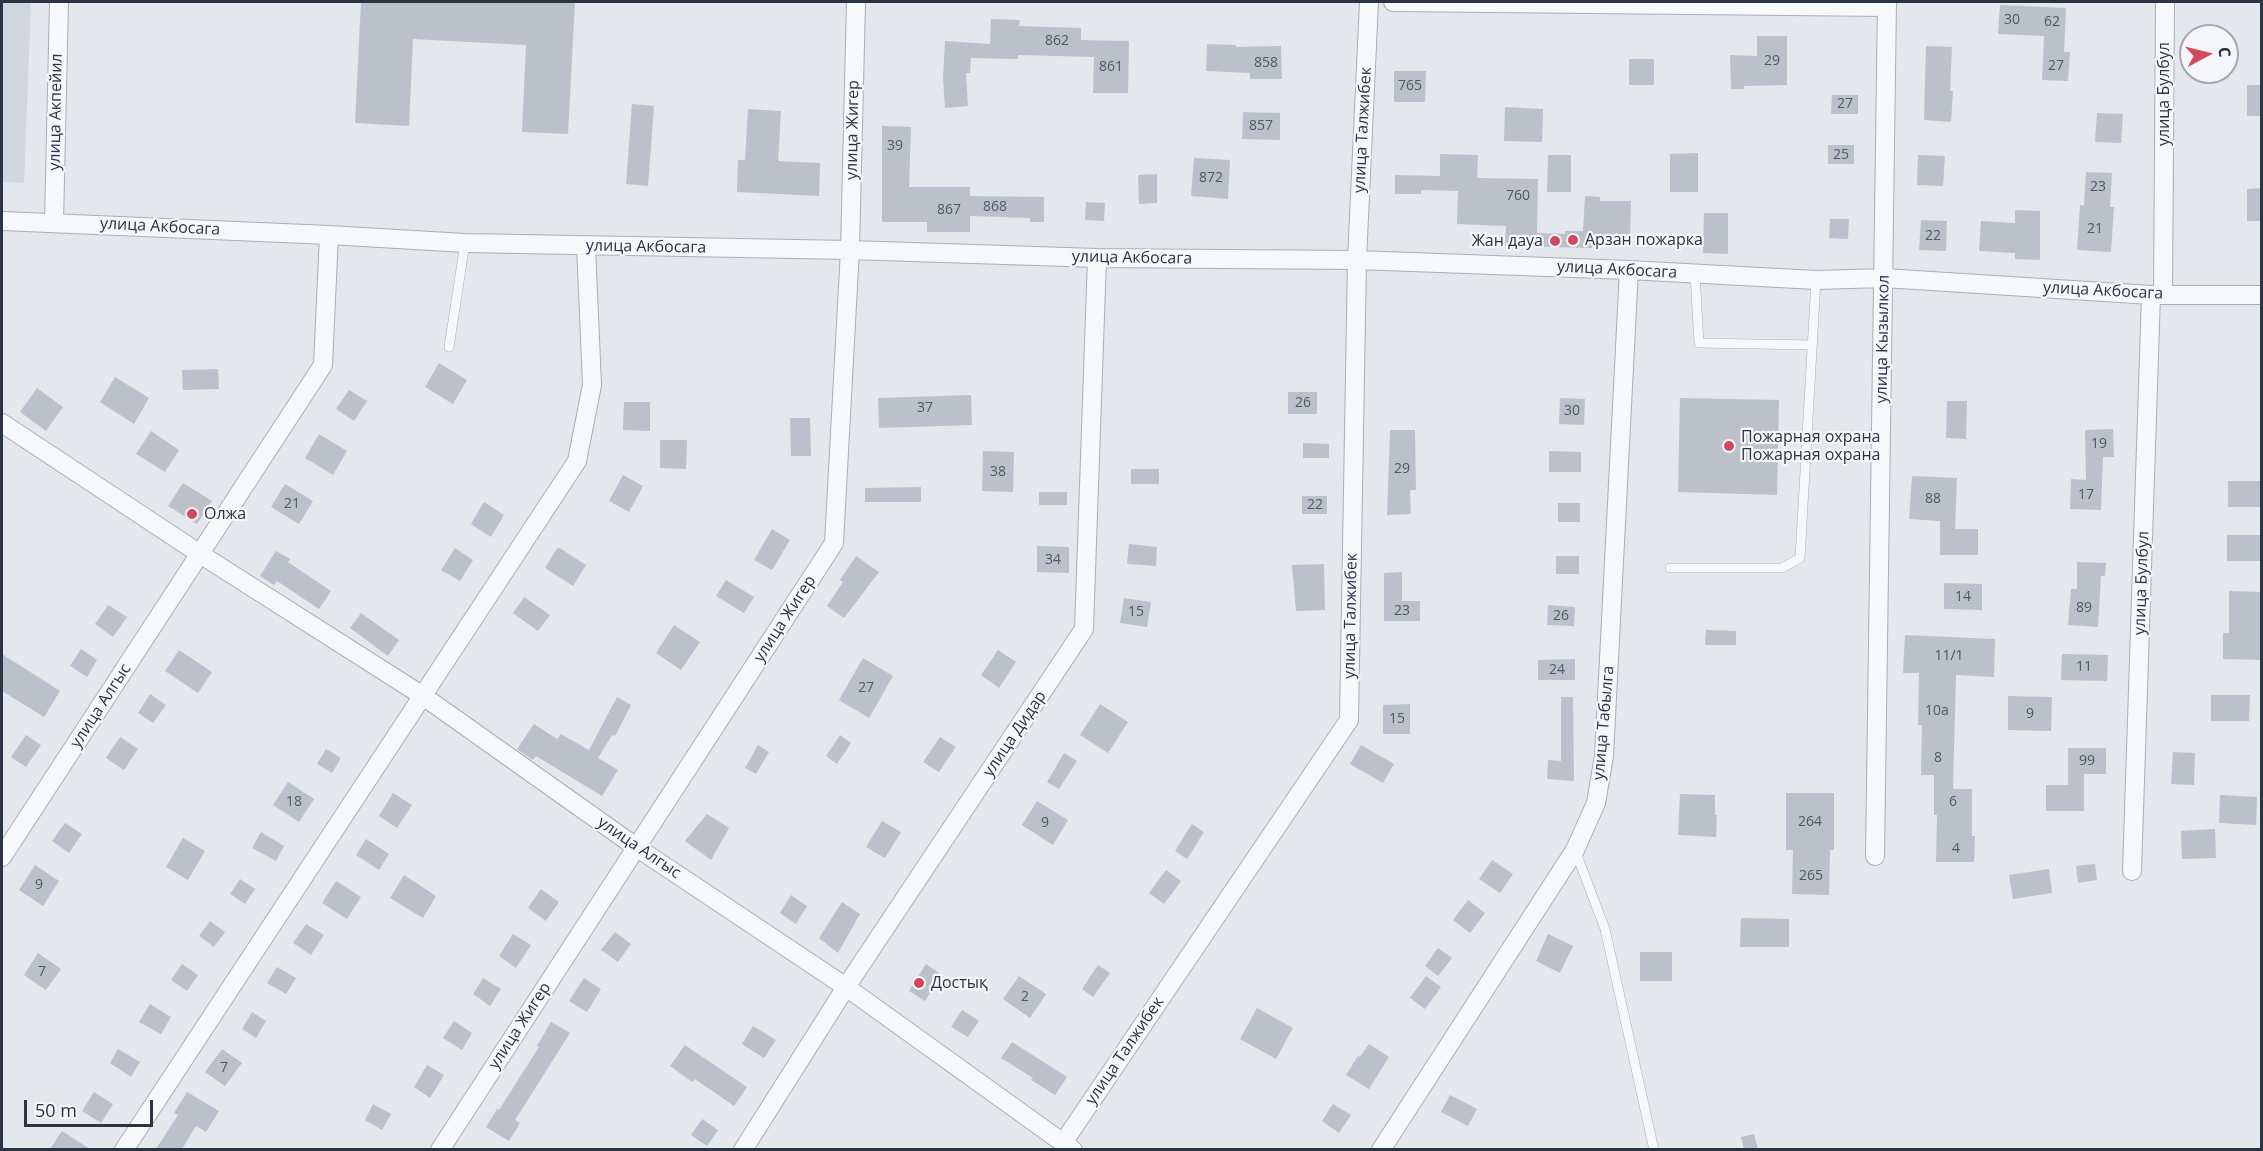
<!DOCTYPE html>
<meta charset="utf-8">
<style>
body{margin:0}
#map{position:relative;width:2263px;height:1151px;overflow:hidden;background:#e4e7ec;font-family:"Open Sans",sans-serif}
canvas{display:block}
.frame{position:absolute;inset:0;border:3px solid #2b3445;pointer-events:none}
.north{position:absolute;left:2179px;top:24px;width:60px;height:60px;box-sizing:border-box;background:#f4f6f9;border:2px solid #a4a8b1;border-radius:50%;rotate:83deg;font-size:16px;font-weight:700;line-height:24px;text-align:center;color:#2b3445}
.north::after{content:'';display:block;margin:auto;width:21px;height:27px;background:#d1495b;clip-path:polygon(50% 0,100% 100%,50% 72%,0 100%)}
.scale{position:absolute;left:24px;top:1100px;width:129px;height:27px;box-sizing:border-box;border:3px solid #2b3445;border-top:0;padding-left:8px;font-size:18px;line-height:21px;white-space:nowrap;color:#2b3445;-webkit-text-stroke:4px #f4f6f9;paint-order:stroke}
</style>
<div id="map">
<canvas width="2263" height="1151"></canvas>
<div class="frame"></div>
<div class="north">С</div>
<div class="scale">50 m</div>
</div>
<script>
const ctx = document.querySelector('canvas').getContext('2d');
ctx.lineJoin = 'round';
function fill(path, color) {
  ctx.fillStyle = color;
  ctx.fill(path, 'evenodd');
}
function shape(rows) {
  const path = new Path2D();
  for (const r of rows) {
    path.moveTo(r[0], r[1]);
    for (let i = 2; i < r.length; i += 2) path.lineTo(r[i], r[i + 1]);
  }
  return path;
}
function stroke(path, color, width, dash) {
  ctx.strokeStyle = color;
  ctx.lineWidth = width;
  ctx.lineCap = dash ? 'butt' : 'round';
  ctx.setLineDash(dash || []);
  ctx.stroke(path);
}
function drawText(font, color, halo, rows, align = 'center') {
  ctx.font = font + ' "Open Sans",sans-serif';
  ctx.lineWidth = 4.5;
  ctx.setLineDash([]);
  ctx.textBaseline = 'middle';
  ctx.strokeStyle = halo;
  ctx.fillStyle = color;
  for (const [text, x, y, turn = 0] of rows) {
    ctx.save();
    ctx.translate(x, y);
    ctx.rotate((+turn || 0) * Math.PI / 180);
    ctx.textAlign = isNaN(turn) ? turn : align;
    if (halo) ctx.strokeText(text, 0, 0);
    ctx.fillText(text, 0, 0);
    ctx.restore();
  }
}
fill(shape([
 [2,2,31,2,24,183,2,182]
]), '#d2d6de');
fill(shape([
 [361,2,575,2,568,134,522,132,526,45,413,39,409,126,355,123],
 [2000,5,2066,8,2064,52,2070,52,2068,81,2042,80,2044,36,1998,34],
 [991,19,1020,20,1019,26,1081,28,1081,40,1129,41,1128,93,1093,93,1094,57,1018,55,1018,59,971,58,970,73,966,73,968,106,945,108,943,78,945,41,990,44],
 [1757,36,1787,36,1787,85,1744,86,1744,89,1731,89,1730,55,1757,56],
 [1207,44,1236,45,1236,47,1281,46,1282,79,1250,79,1250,73,1206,71],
 [1926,46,1952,47,1950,91,1953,91,1951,122,1924,120],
 [1629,59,1654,59,1654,85,1629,85],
 [1394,71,1426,71,1425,102,1394,102],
 [2247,85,2262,85,2262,116,2247,116],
 [1832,95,1858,95,1858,114,1831,114],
 [632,104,654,106,648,186,626,184],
 [1505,107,1543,109,1542,142,1504,141],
 [748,109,781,111,778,161,820,163,819,196,737,192,738,160,745,160],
 [1243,112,1280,113,1280,140,1242,139],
 [2097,113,2123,114,2121,143,2095,142],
 [882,126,911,127,909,187,970,187,970,196,1044,197,1044,222,1030,222,1030,218,970,216,970,232,927,232,927,222,882,222],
 [1828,145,1854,145,1854,164,1828,164],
 [1698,153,1698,192,1670,192,1670,154],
 [1440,154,1478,155,1477,178,1538,179,1537,233,1565,234,1565,231,1583,231,1585,196,1600,197,1600,201,1631,201,1630,239,1592,238,1592,248,1505,246,1506,226,1457,224,1458,191,1421,190,1421,194,1395,194,1395,175,1440,176],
 [1548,155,1571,155,1571,192,1547,192],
 [1918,155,1945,156,1943,186,1917,185],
 [1194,158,1230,160,1228,199,1191,196],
 [2086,172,2112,173,2110,207,2114,207,2111,252,2077,250,2080,205,2084,206],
 [1157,174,1157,203,1139,204,1138,175],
 [2262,188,2262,221,2247,221,2247,189],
 [1086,202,1105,203,1104,221,1085,220],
 [2015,210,2040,211,2040,260,2015,259,2015,253,1979,251,1981,221,2015,223],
 [1704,213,1728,213,1728,254,1703,253],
 [1830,219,1849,219,1848,239,1829,238],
 [1921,220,1947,221,1946,251,1919,250],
 [439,363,467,380,453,404,425,387],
 [218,369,219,389,183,390,182,370],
 [115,377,149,398,134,424,100,402],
 [37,388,63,407,46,431,20,412],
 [349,390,367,401,354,421,336,409],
 [1288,392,1317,392,1317,414,1288,414],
 [971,395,972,425,879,428,878,398],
 [1560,398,1585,399,1584,425,1559,424],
 [1680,398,1779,400,1777,495,1678,492],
 [1947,401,1967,401,1966,439,1946,438],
 [624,402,650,402,650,431,623,430],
 [790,418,810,418,811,456,791,456],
 [2113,429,2114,457,2103,457,2101,510,2070,509,2071,479,2086,480,2085,430],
 [1390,430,1415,430,1416,490,1410,490,1411,514,1387,515],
 [151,431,179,450,165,472,136,454],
 [319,434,347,451,333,475,305,458],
 [660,440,687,440,686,469,660,468],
 [1303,443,1329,444,1329,458,1303,458],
 [983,451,1014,452,1013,492,982,491],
 [1549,451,1581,452,1581,472,1549,472],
 [1131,469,1159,469,1159,484,1131,484],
 [623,475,643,486,629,512,609,501],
 [1912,476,1957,478,1955,529,1978,529,1978,555,1940,555,1940,521,1909,519],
 [2228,481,2262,481,2262,507,2228,507],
 [183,483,212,501,197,524,168,506],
 [285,484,313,501,299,524,271,507],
 [921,487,921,502,865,502,865,488],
 [1039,492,1067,492,1067,505,1039,505],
 [1302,496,1327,496,1327,514,1302,514],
 [484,502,504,515,491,537,471,524],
 [1558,503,1580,503,1580,522,1558,522],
 [772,529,790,540,772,570,754,560],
 [2227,535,2262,535,2262,561,2227,561],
 [1129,544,1157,547,1156,566,1127,564],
 [1037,546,1069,547,1069,573,1037,572],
 [558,547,586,565,573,586,545,568],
 [455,548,473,560,460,581,441,570],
 [276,551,290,559,288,562,331,591,319,609,277,581,274,585,260,576],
 [856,556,879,572,844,618,827,606,843,582,840,580],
 [1556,556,1579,556,1579,574,1556,574],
 [2077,562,2106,563,2105,576,2101,576,2098,627,2068,625,2071,589,2077,589],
 [1324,564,1325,610,1296,611,1292,565],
 [1402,572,1402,601,1420,601,1420,621,1384,621,1384,573],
 [726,580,754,597,744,613,716,596],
 [1944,583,1982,584,1982,610,1944,609],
 [2229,591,2262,592,2261,660,2223,659,2223,633,2229,633],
 [524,597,550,615,538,631,513,613],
 [1124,598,1151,602,1147,627,1120,623],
 [108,605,127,617,113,637,95,624],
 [1548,605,1575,607,1574,626,1547,625],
 [361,613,399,640,388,656,350,628],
 [674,625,700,642,681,670,656,653],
 [1706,630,1736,631,1736,645,1705,645],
 [1905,635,1995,639,1994,677,1956,675,1953,789,1972,789,1972,836,1975,836,1974,862,1936,862,1937,815,1934,815,1934,775,1921,775,1922,725,1918,725,1919,673,1903,673],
 [81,649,97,660,87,677,70,666],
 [179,650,212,672,198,693,165,671],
 [998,650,1016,662,999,688,981,675],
 [2,654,60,691,44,717,2,691],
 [2062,654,2108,655,2107,681,2061,680],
 [863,658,893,676,869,718,839,700],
 [1575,659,1575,680,1538,680,1538,660],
 [150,694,166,705,153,723,138,713],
 [2211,695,2250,695,2249,721,2211,721],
 [2008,696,2052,697,2051,731,2008,730],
 [617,697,631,705,615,736,612,735,598,758,618,770,602,796,536,756,533,760,517,749,534,724,557,739,561,734,589,750],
 [1561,697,1573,697,1574,781,1547,779,1548,760,1561,761],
 [1100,704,1128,722,1108,753,1080,735],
 [1410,704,1410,734,1383,734,1383,705],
 [26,735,41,745,26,767,11,757],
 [840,735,851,743,837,764,826,756],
 [120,737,138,749,124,770,106,758],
 [940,737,956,747,939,772,923,762],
 [758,745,769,752,756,774,745,768],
 [1361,745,1394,764,1383,783,1350,764],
 [2068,748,2106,748,2106,774,2084,774,2084,811,2046,811,2046,785,2068,785],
 [326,749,341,758,332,773,317,764],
 [2173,752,2195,753,2194,785,2171,784],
 [1064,753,1077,761,1059,789,1047,782],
 [288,782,314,799,299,822,273,805],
 [393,793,412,805,397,828,379,816],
 [1786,793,1834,793,1834,850,1830,850,1829,895,1792,894,1793,850,1786,850],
 [1680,794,1715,795,1715,815,1717,815,1716,837,1678,835],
 [2220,795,2257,797,2256,825,2219,823],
 [1037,801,1068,820,1053,845,1022,825],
 [707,814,729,828,711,860,685,841],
 [882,821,901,832,885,858,866,847],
 [65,823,82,834,69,853,52,841],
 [1192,824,1204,832,1187,859,1175,851],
 [2215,829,2216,858,2182,859,2181,831],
 [261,832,284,846,276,861,252,848],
 [183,838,205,851,188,880,166,867],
 [366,839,389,854,379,870,356,855],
 [1492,860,1513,874,1500,893,1479,879],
 [2095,864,2097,880,2078,883,2076,866],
 [35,865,59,881,43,906,19,890],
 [2049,869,2052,893,2013,899,2009,875],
 [1166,870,1181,881,1164,904,1149,893],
 [404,875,436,896,423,918,390,898],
 [240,879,255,889,245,904,230,894],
 [336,881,361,897,347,919,322,903],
 [541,889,559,902,546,921,528,908],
 [791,895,807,906,796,924,780,913],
 [1468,900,1485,913,1470,933,1453,920],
 [842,902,860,914,838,953,819,938],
 [1741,918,1789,919,1789,947,1740,947],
 [210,921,225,932,214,947,199,936],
 [306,924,324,935,311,955,293,943],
 [615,932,631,944,618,962,601,950],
 [513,934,531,945,516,968,499,956],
 [1548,934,1573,946,1560,973,1536,961],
 [1438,948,1452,958,1438,976,1425,966],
 [1640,952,1672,952,1672,981,1640,981],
 [38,953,61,969,46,990,24,975],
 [182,964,198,975,187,991,171,980],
 [926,964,942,975,925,1001,909,991],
 [1098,965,1110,973,1093,997,1082,989],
 [277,967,296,978,286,994,267,983],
 [1019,976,1046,994,1030,1018,1003,999],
 [1426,976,1441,987,1425,1009,1410,998],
 [483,978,501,989,490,1006,473,994],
 [584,978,601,989,587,1012,569,1001],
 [150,1004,171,1017,161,1034,139,1022],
 [1257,1008,1293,1028,1276,1059,1240,1039],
 [962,1010,979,1021,968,1037,951,1027],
 [252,1012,266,1021,256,1038,242,1029],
 [454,1021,472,1033,462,1050,443,1038],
 [551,1022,570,1033,515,1120,520,1123,509,1141,486,1127,497,1109,499,1110,539,1047,537,1046],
 [753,1026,776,1040,764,1058,742,1044],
 [1012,1042,1067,1077,1055,1095,1031,1080,1033,1078,1001,1058],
 [1369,1044,1389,1057,1369,1089,1346,1075,1358,1056,1360,1057],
 [685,1045,747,1087,734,1106,695,1079,692,1082,670,1066],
 [118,1049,140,1062,131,1077,110,1063],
 [222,1049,242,1063,225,1086,205,1072],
 [427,1065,444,1075,430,1098,414,1087],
 [94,1092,113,1104,101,1123,82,1111],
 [187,1092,219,1111,206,1132,196,1126,182,1149,156,1149,178,1115,174,1113],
 [1450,1095,1477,1109,1468,1126,1441,1112],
 [373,1104,391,1114,382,1130,365,1120],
 [1333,1104,1351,1115,1339,1133,1322,1121],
 [702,1119,718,1130,707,1146,691,1135],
 [62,1131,90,1149,50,1149],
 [1754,1134,1758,1149,1744,1149,1741,1137]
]), '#bbc0ca');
const lane = shape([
 [1695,274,1699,343,1812,345],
 [449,347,465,243],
 [1670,568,1782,568,1800,558,1816,280],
 [1575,850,1605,929,1654,1150]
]);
const street = shape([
 [1393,2,1887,7],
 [2,221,329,235,465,243,850,250,1097,258,1357,260,1629,270,1816,280,1884,278,2151,295,2262,295],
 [54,222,59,2],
 [2163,294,2165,2],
 [2,423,200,554,423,696,636,847,846,987,1073,1150],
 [1875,856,1887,2],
 [2,857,323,365,329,235],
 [2132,871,2151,295],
 [1063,1143,1349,720,1357,260,1369,2],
 [124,1150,577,461,592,385,586,246],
 [440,1150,834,543,850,250,856,2],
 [743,1150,846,987,1084,629,1097,258],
 [1381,1150,1575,850,1596,803,1604,756,1629,270]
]);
stroke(lane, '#a9aeb7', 10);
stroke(street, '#a9aeb7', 20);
stroke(lane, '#f7f8fa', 9);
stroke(street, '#f7f8fa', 18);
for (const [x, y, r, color] of [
 [1573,240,6,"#d1495b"],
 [1555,241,6,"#d1495b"],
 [1729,446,6,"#d1495b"],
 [192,514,6,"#d1495b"],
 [919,983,6,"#d1495b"]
]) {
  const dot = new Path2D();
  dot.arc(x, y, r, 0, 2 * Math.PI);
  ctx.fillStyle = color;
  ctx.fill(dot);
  stroke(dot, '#f4f6f9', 2);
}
drawText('14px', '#4f5766', null, [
 ["30",2012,20],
 ["62",2052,22],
 ["862",1057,41],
 ["29",1772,61],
 ["858",1266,63],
 ["27",2056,66],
 ["861",1111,67],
 ["765",1410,86],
 ["27",1845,104],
 ["857",1261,126],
 ["39",895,146],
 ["25",1841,155],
 ["872",1211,178],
 ["23",2098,187],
 ["760",1518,196],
 ["868",995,207],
 ["867",949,210],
 ["21",2095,229],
 ["22",1933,236],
 ["26",1303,403],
 ["37",925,408],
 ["30",1572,411],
 ["19",2099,444],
 ["29",1402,469],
 ["38",998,472],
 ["17",2086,495],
 ["88",1933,499],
 ["21",292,504],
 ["22",1315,505],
 ["34",1053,560],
 ["14",1963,597],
 ["89",2084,608],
 ["23",1402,611],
 ["15",1136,612],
 ["26",1561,616],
 ["11/1",1949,656],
 ["11",2084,667],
 ["24",1557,670],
 ["27",866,688],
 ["10а",1937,711],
 ["9",2030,714],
 ["15",1397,719],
 ["8",1938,758],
 ["99",2087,761],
 ["18",294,802],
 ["6",1953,802],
 ["264",1810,822],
 ["9",1045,823],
 ["4",1956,849],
 ["265",1811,876],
 ["9",39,885],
 ["7",42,972],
 ["2",1025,997],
 ["7",224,1068]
]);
drawText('16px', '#2b3445', '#f4f6f9', [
 ["улица Булбул",2164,94,-90],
 ["улица Акпейил",56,112,-89],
 ["улица Жигер",853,130,-89],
 ["улица Талжибек",1363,130,-87],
 ["улица Акбосага",160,227,3],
 ["улица Акбосага",646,247,1],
 ["улица Акбосага",1132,258,1],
 ["улица Акбосага",1617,270,3],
 ["улица Акбосага",2103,291,3],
 ["улица Кызылкол",1883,339,-89],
 ["улица Булбул",2142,583,-88],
 ["улица Талжибек",1351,616,-89],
 ["улица Жигер",785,619,-57],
 ["улица Алгыс",101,706,-57],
 ["улица Табылга",1604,723,-85],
 ["улица Дидар",1015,734,-56],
 ["улица Алгыс",639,848,34],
 ["улица Жигер",520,1026,-57],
 ["улица Талжибек",1125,1051,-56]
]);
drawText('16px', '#2b3445', '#f4f6f9', [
 ["Арзан пожарка",1585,240],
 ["Жан дауа",1543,241,"right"],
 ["Пожарная охрана",1741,437],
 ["Пожарная охрана",1741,455],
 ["Олжа",204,514],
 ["Достық",931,983]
], 'left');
</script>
